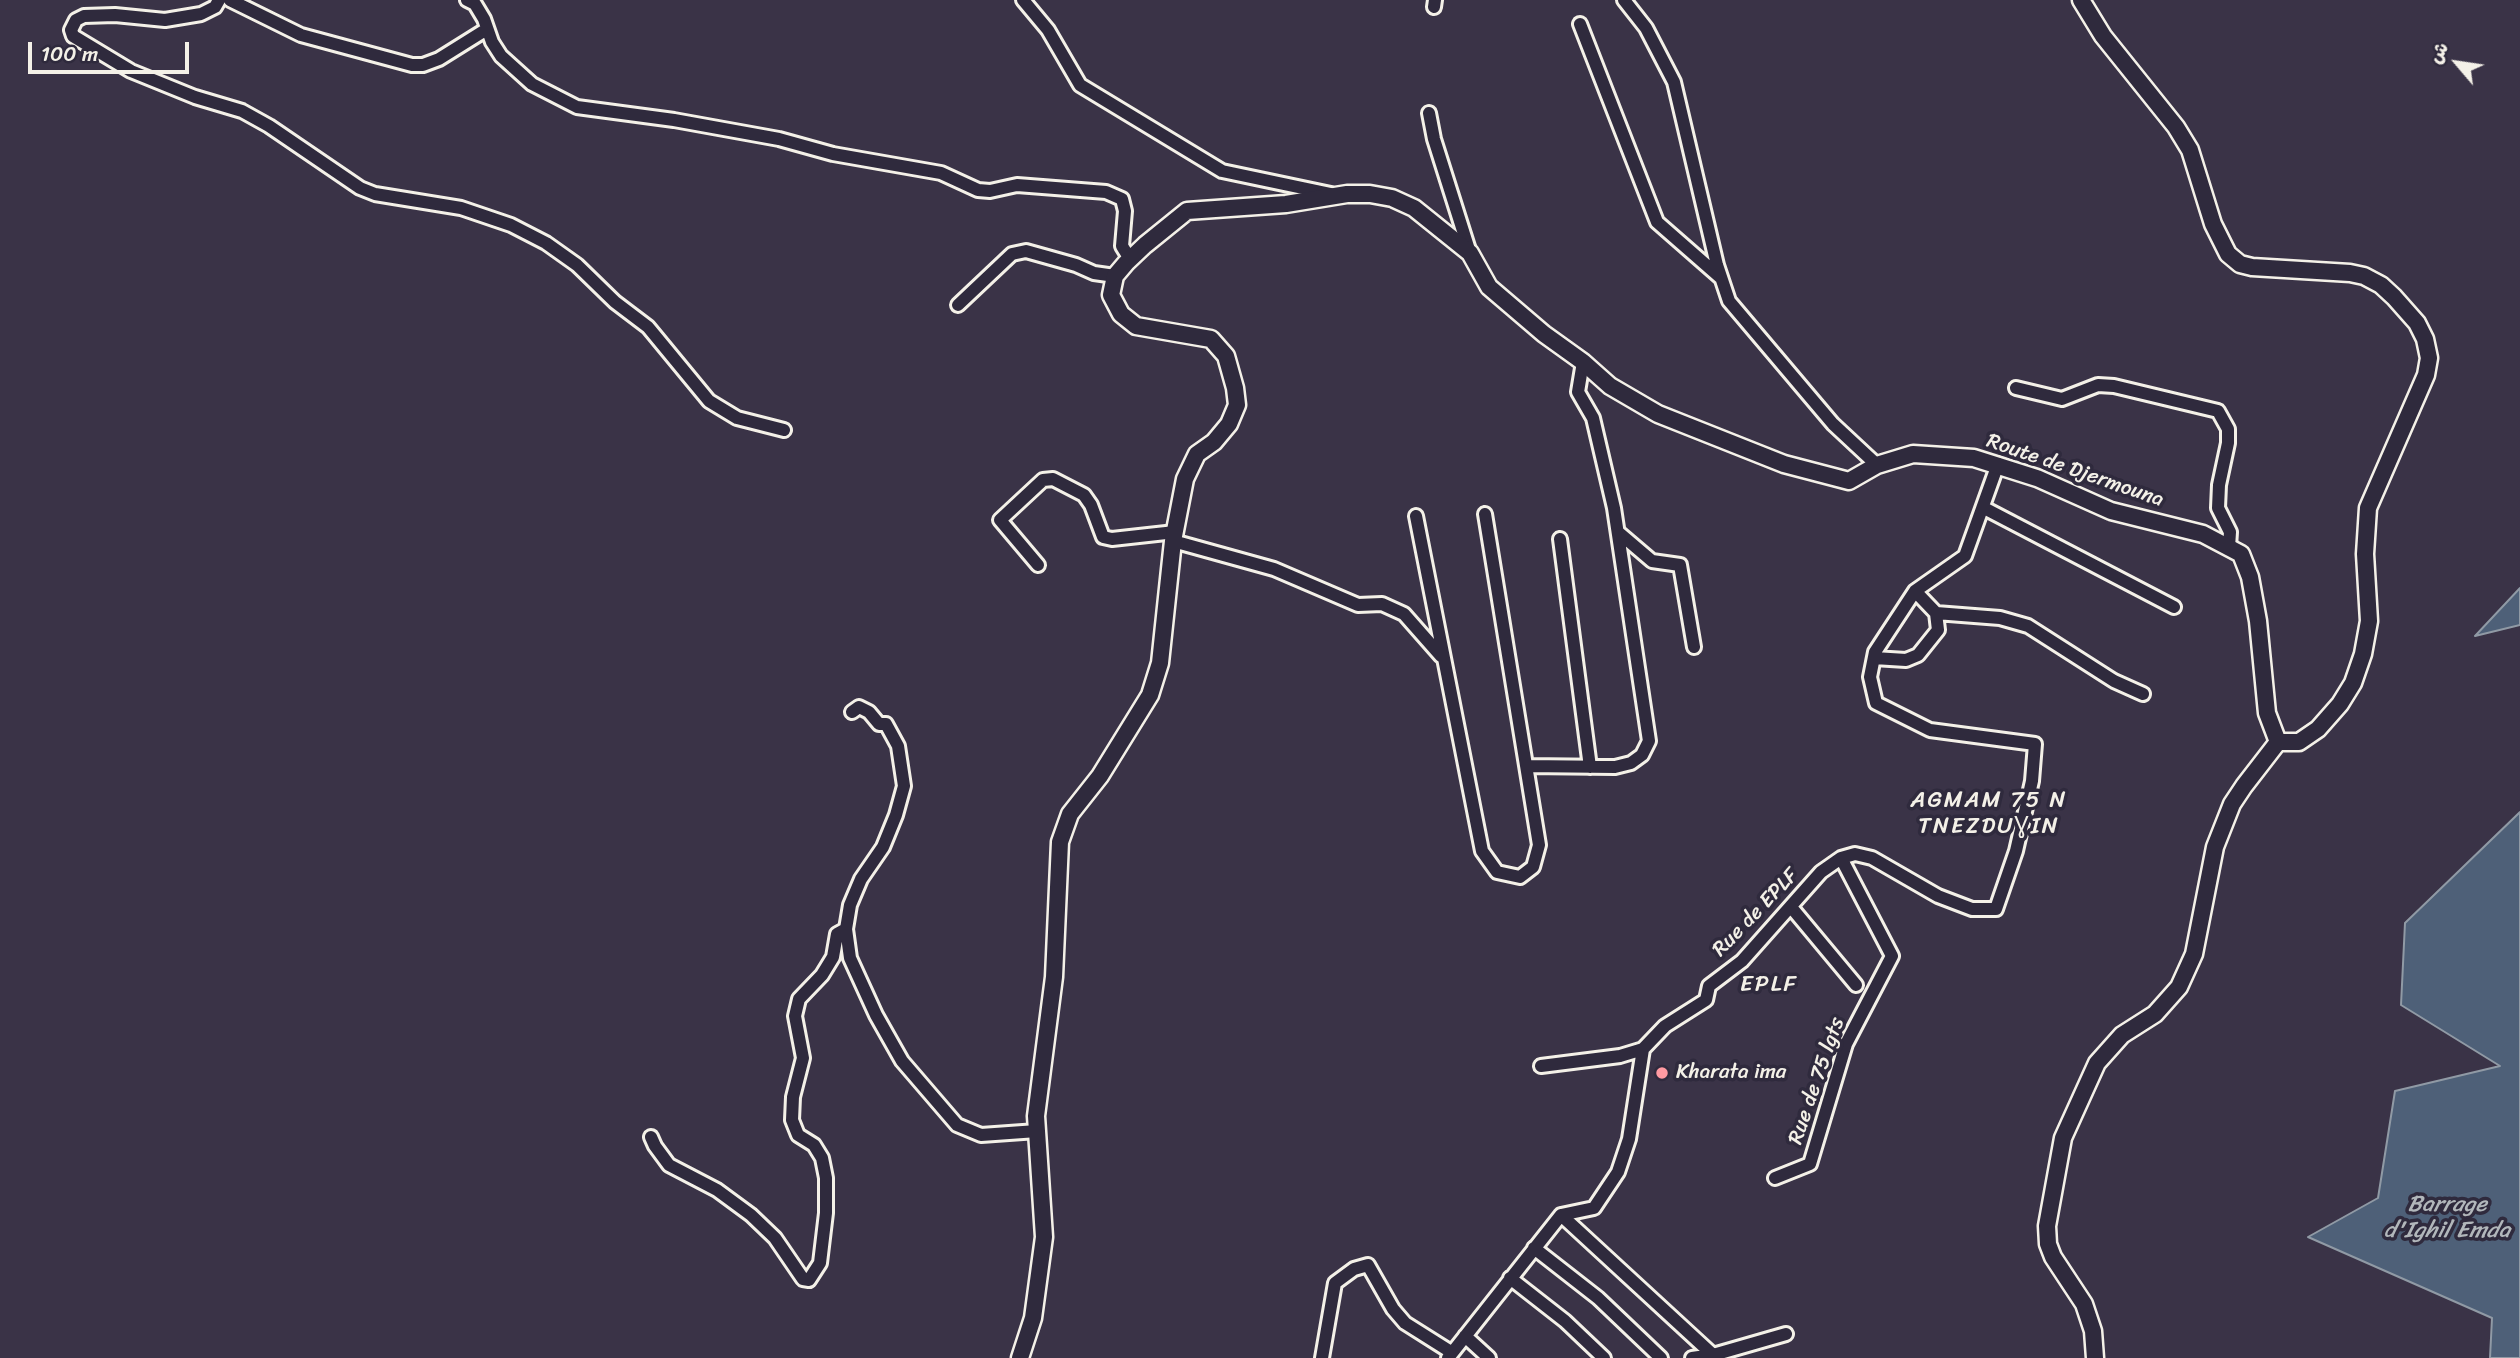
<!DOCTYPE html>
<meta charset="utf-8">
<style>
body{margin:0}
#map{position:relative;width:2520px;height:1358px;overflow:hidden;background:#3a3347;font-family:Sriracha,"Playpen Sans Arabic",sans-serif}
canvas{display:block}
.north{position:absolute;left:2422px;top:28px;width:70px;height:70px;-webkit-text-stroke:5px #2f2a3d;paint-order:stroke;rotate:299deg;font-size:19px;font-weight:700;line-height:28px;text-align:center;color:#f4f1e8}
.north::after{content:'';display:block;margin:auto;width:24px;height:32px;background:#f4f1e8;clip-path:polygon(50% 0,100% 100%,50% 72%,0 100%)}
.scale{position:absolute;left:28px;top:42px;width:161px;height:32px;box-sizing:border-box;border:4px solid #f4f1e8;border-top:0;padding-left:9px;font-size:21px;line-height:24px;white-space:nowrap;color:#f4f1e8;-webkit-text-stroke:5px #2f2a3d;paint-order:stroke}
</style>
<div id="map">
<canvas width="2520" height="1358"></canvas>
<div class="north">ش</div>
<div class="scale">100 m</div>
</div>
<script>
const ctx = document.querySelector('canvas').getContext('2d');
ctx.lineJoin = 'round';
function fill(path, color) {
  ctx.fillStyle = color;
  ctx.fill(path, 'evenodd');
}
function shape(rows) {
  const path = new Path2D();
  for (const r of rows) {
    path.moveTo(r[0], r[1]);
    for (let i = 2; i < r.length; i += 2) path.lineTo(r[i], r[i + 1]);
  }
  return path;
}
function stroke(path, color, width, dash) {
  ctx.strokeStyle = color;
  ctx.lineWidth = width;
  ctx.lineCap = dash ? 'butt' : 'round';
  ctx.setLineDash(dash || []);
  ctx.stroke(path);
}
function drawText(font, color, halo, rows, align = 'center') {
  ctx.font = font + ' Sriracha,sans-serif';
  ctx.lineWidth = 7;
  ctx.setLineDash([]);
  ctx.textBaseline = 'middle';
  ctx.strokeStyle = halo;
  ctx.fillStyle = color;
  for (const [text, x, y, turn = 0] of rows) {
    ctx.save();
    ctx.translate(x, y);
    ctx.rotate((+turn || 0) * Math.PI / 180);
    ctx.textAlign = isNaN(turn) ? turn : align;
    if (halo) ctx.strokeText(text, 0, 0);
    ctx.fillText(text, 0, 0);
    ctx.restore();
  }
}
const water = shape([
 [2520,588,2520,625,2475,636,2520,588],
 [2520,812,2520,1358,2490,1358,2492,1318,2308,1237,2378,1198,2395,1091,2500,1066,2401,1005,2405,923,2520,812]
]);
fill(water, '#4e6078');
stroke(water, '#909aa5', 2);
const street = shape([
 [219,0,215,7,201,14,165,20,115,15,84,16,76,20,71,30,73,36,131,71,195,97,242,111,269,126,360,188,375,194,461,208,511,225,546,243,577,265,615,302,648,327,709,401,737,418,784,430],
 [230,0,301,35,412,65,423,65,439,59,487,29],
 [467,0,475,4,484,19,492,42,501,56,532,84,577,107,674,120,779,139,833,154,941,173,978,190,990,191,1017,185,1106,192,1122,199,1125,211,1122,246,1130,259,1135,255],
 [1023,0,1048,30,1080,85,1222,171,1331,194],
 [1624,0,1646,28,1674,82,1717,265,1729,301,1833,424,1877,465],
 [1434,7,1435,0],
 [1580,24,1657,222,1721,278],
 [1429,113,1434,139,1470,253],
 [958,305,1012,254,1026,251,1076,265,1094,273,1115,276],
 [2016,388,2062,399,2098,385,2114,386,2218,411,2228,429,2228,443,2219,485,2218,508,2230,532,2229,547],
 [1984,508,2174,607],
 [1416,516,1482,851,1497,872,1520,877,1533,867,1539,845,1485,514],
 [1618,532,1652,561,1680,565,1694,647],
 [1560,539,1590,767],
 [1173,541,1274,569,1358,605,1382,604,1404,614,1441,656],
 [1038,565,1000,520,1043,480,1053,479,1084,495,1091,505,1103,537,1112,539,1175,532],
 [1915,591,1936,613,2000,618,2028,626,2114,681,2143,694],
 [1874,658,1906,660,1918,655,1938,630,1936,613],
 [852,712,859,707,869,712,879,724,886,724,898,746,904,786,896,815,883,847,861,879,850,905,846,929,850,958,876,1015,902,1061,957,1125,981,1135,1037,1131],
 [1526,766,1615,767,1631,763,1642,755,1649,741,1614,508,1593,418,1578,392,1583,362],
 [1791,907,1856,985],
 [1541,1066,1620,1056,1643,1049,1665,1026,1706,1000,1709,986,1742,961,1821,872,1841,858],
 [651,1137,655,1146,669,1165,717,1190,751,1215,775,1238,803,1279,809,1280,820,1263,826,1213,826,1178,822,1158,814,1145,798,1135,792,1120,793,1097,803,1058,795,1016,799,999,822,975,833,957,837,934,846,929],
 [1775,1178,1810,1164,1846,1044,1892,956,1841,858,1855,854,1872,858,1938,896,1972,909,1996,909,2016,851,2032,781,2035,744,1930,730,1876,703,1870,677,1875,652,1915,591,1965,556,1998,464],
 [1561,1215,1594,1208,1618,1172,1629,1139,1643,1049],
 [1534,1248,1598,1298,1661,1358],
 [1510,1278,1565,1321,1604,1358],
 [1465,1336,1489,1358],
 [1322,1358,1335,1283,1354,1269,1368,1265,1393,1309,1405,1323,1451,1352],
 [1448,1358,1561,1215,1713,1355],
 [1692,1358,1713,1355,1786,1334]
]);
const secondary = shape([
 [2081,0,2103,36,2176,127,2190,150,2213,224,2228,254,2240,264,2252,267,2350,273,2364,276,2381,285,2394,297,2417,323,2425,339,2429,358,2426,375,2368,508,2365,554,2369,621,2363,654,2353,683,2340,704,2318,729,2299,742,2278,742,2244,786,2232,804,2215,847,2194,954,2179,987,2155,1014,2122,1035,2097,1063,2063,1138,2047,1226,2048,1244,2053,1257,2084,1304,2093,1331,2095,1358],
 [1020,1358,1033,1318,1044,1237,1036,1116,1054,977,1060,842,1070,814,1100,776,1150,695,1160,663,1173,541,1185,479,1197,454,1214,442,1229,424,1237,405,1235,388,1226,356,1211,339,1136,326,1121,314,1111,295,1115,276,1126,263,1145,245,1187,211,1286,204,1347,194,1370,194,1392,198,1414,208,1470,253,1489,287,1544,334,1583,362,1610,386,1658,414,1784,464,1849,481,1877,465,1913,454,1974,458,2037,478,2111,511,2203,534,2241,554,2250,577,2258,621,2267,713,2278,742]
]);
stroke(street, '#f4f1e8', 18);
stroke(secondary, '#f4f1e8', 21);
stroke(street, '#2f2a3d', 12);
stroke(secondary, '#2f2a3d', 16);
for (const [x, y, r, color] of [
 [1662,1073,7,"#ff9aa2"]
]) {
  const dot = new Path2D();
  dot.arc(x, y, r, 0, 2 * Math.PI);
  ctx.fillStyle = color;
  ctx.fill(dot);
  stroke(dot, '#2f2a3d', 2.5);
}
drawText('21px', '#f4f1e8', '#2f2a3d', [
 ["Route de Djermouna",2075,471,19],
 ["Rue de EPLF",1756,913,-46],
 ["Rue de 75 lgts",1817,1081,-71]
]);
drawText('21px', '#f4f1e8', '#2f2a3d', [
 ["Kharata ima",1676,1073]
], 'left');
ctx.letterSpacing = '2px';
drawText('23px', '#f4f1e8', '#2f2a3d', [
 ["AGMAM 75 N",1989,801],
 ["TNEZDUƔIN",1989,827],
 ["EPLF",1769,985]
]);
ctx.letterSpacing = '0px';
drawText('italic 23px', '#b2b7bb', '#2f2a3d', [
 ["Barrage",2447,1205],
 ["d'Ighil Emda",2447,1231]
]);
</script>
